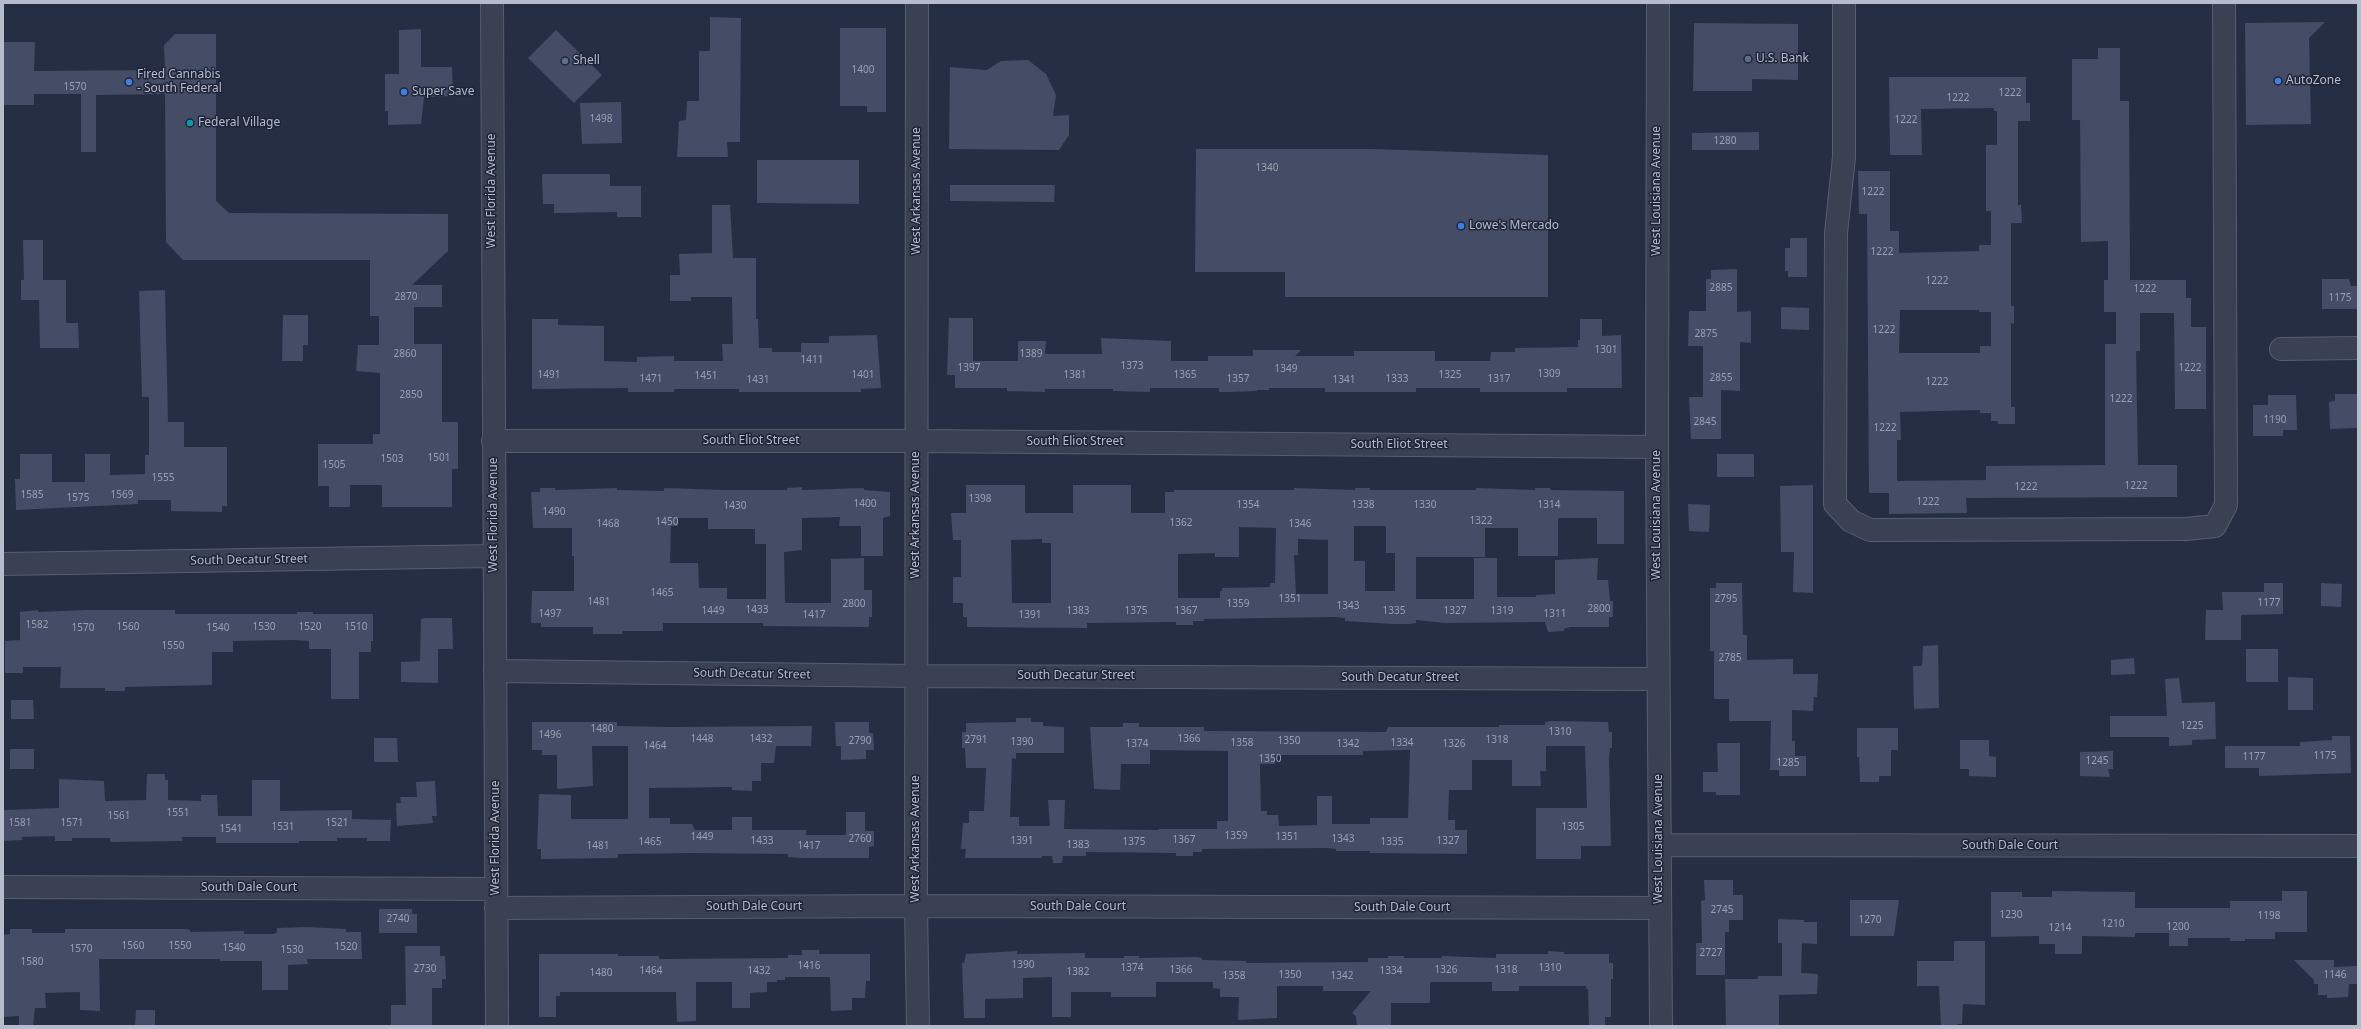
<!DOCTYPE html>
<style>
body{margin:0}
#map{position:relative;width:2361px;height:1029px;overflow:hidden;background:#262e43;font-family:"Noto Sans",sans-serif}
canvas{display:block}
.frame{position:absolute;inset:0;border:4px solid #b7bccd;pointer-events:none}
</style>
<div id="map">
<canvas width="2361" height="1029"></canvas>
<div class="frame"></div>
</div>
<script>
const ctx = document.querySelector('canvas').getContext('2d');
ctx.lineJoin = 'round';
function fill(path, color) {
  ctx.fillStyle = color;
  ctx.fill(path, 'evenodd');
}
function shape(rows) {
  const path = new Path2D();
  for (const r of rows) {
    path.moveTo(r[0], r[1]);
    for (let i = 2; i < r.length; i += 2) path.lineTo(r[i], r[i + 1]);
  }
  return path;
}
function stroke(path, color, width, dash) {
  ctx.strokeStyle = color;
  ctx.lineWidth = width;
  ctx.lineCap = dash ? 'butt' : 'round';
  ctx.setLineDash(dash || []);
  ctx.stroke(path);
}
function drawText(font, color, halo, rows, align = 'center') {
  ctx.font = font + ' "Noto Sans",sans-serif';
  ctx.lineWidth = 3;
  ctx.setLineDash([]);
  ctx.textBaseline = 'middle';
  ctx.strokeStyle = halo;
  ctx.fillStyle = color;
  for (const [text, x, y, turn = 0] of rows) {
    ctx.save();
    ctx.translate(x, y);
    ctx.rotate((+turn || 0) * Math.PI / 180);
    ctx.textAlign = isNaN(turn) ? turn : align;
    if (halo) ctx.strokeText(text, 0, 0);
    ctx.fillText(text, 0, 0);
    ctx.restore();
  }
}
fill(shape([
 [710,17,741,18,740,142,727,142,728,157,677,157,679,121,686,120,687,101,699,101,699,51,710,51],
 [2325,22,2309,38,2311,124,2246,125,2245,23],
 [1694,23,1798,24,1798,80,1752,79,1752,91,1693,91],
 [840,28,886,28,886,112,867,112,867,106,840,106],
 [421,29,421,67,452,67,453,96,424,97,421,124,388,125,388,111,385,111,385,74,399,74,399,30],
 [556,30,602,75,574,103,528,58],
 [175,34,216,34,216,201,229,213,448,214,448,251,412,285,442,285,442,307,414,307,414,344,442,344,442,422,458,422,458,469,452,469,452,507,382,507,382,485,350,485,350,507,329,507,329,486,318,486,318,444,373,444,373,434,380,434,380,373,356,371,358,345,379,345,379,316,370,316,370,260,183,260,166,242,165,94,96,95,96,152,81,152,81,94,34,94,34,105,3,105,3,42,35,42,34,71,165,70,164,45],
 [2098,48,2120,48,2120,101,2129,101,2130,280,2186,280,2186,298,2191,298,2191,327,2206,327,2206,409,2175,409,2174,313,2140,313,2140,351,2136,351,2138,465,2177,465,2177,497,1966,498,1967,513,1889,514,1889,493,1869,493,1867,214,1859,214,1858,171,1890,171,1890,231,1899,231,1899,253,1979,251,1979,245,1991,245,1991,211,1986,211,1986,145,1997,145,1997,111,1994,111,1994,108,1921,109,1922,155,1890,155,1889,77,2026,77,2026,103,2030,103,2030,121,2018,121,2018,205,2021,205,2022,223,2011,223,2011,306,2014,306,2014,324,2011,323,2011,407,2015,407,2015,424,1998,424,1998,421,1991,421,1991,413,1980,413,1980,410,1900,412,1901,440,1897,440,1897,481,1986,480,1986,466,2105,465,2105,344,2116,344,2116,312,2104,312,2104,280,2108,280,2108,241,2081,242,2080,120,2072,120,2072,59,2098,59],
 [1900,310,1979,310,1979,312,1991,312,1991,346,1980,346,1980,353,1899,353],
 [1028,60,1046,74,1056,95,1053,116,1069,115,1069,135,1059,150,949,149,950,67,987,70,1001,61],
 [621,102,622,143,582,144,580,103],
 [1759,132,1759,150,1692,150,1692,133],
 [1196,149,1373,149,1548,155,1548,297,1285,297,1285,272,1195,272],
 [757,160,859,160,859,204,757,203],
 [542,174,610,174,610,186,641,186,641,217,617,217,617,212,554,213,554,204,543,204],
 [950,185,1055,185,1054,202,950,201],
 [712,205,730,205,733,258,756,258,756,319,758,319,759,348,772,348,772,352,801,352,801,343,829,343,829,336,877,335,881,388,861,389,861,392,739,392,739,389,674,389,674,392,628,392,628,388,532,389,532,319,558,319,558,325,604,326,604,361,637,362,637,357,674,356,674,361,723,361,722,344,733,344,732,297,691,297,691,301,670,301,670,275,680,275,679,254,712,253],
 [1790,238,1807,238,1807,277,1788,277,1788,271,1785,271,1785,248,1790,248],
 [23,240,43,240,43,280,66,280,66,323,78,323,79,348,40,348,39,300,21,300,21,280,24,280],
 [1737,269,1737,312,1751,311,1751,343,1740,342,1740,391,1721,390,1721,439,1691,439,1689,397,1703,397,1703,346,1688,346,1689,311,1706,311,1706,279,1711,279,1711,270],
 [2322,279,2349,279,2351,286,2358,286,2358,309,2322,309],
 [165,290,168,422,184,422,184,447,227,447,227,506,222,506,222,512,171,511,171,500,138,500,138,504,16,510,15,479,20,479,20,454,52,454,52,482,85,482,85,454,110,454,110,475,145,474,145,455,149,455,149,397,142,397,139,291],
 [1781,307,1809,308,1809,330,1781,329],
 [283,315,308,315,308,345,303,345,303,361,282,361],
 [949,318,973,318,973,361,1018,361,1018,341,1046,341,1045,354,1102,354,1101,338,1171,341,1171,361,1208,361,1208,356,1253,356,1253,350,1301,350,1295,356,1354,356,1354,351,1435,351,1435,361,1490,361,1491,352,1515,352,1515,348,1578,347,1578,340,1580,340,1580,319,1602,319,1602,336,1621,335,1622,388,1567,388,1567,392,1480,392,1480,388,1416,388,1416,392,1325,392,1325,388,1269,388,1269,390,1257,390,1257,391,1230,392,1219,392,1219,388,1150,388,1150,392,1113,391,1113,389,1045,389,1045,392,1007,391,1007,388,955,388,955,375,947,375],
 [2335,394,2357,394,2358,428,2330,429,2329,402,2335,401],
 [2268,395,2296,395,2297,430,2283,430,2283,436,2253,436,2253,405,2268,405],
 [1717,454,1754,454,1754,477,1717,477],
 [966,485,1025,485,1025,513,1073,513,1073,485,1131,485,1131,513,1165,513,1165,492,1174,492,1174,490,1294,490,1294,488,1355,490,1355,488,1370,488,1370,490,1476,490,1476,488,1535,490,1535,488,1550,488,1550,490,1624,491,1624,544,1597,544,1597,518,1558,518,1558,556,1518,556,1518,528,1485,528,1485,557,1416,557,1416,599,1474,599,1474,558,1497,558,1497,597,1536,597,1536,595,1555,594,1555,560,1598,558,1597,580,1608,580,1610,601,1613,601,1613,617,1609,617,1609,627,1570,627,1564,629,1564,631,1548,632,1545,622,1444,623,1416,620,1416,623,1410,624,1392,624,1345,621,1345,618,1334,617,1204,619,1204,621,1193,621,1193,625,1176,625,1176,622,1087,623,1087,628,967,627,967,617,963,617,963,603,953,603,953,577,961,577,961,540,953,540,951,513,966,513],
 [1354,526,1386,526,1386,553,1395,553,1395,591,1365,591,1365,561,1354,561],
 [1239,527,1276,528,1275,583,1270,583,1270,587,1222,588,1222,591,1220,591,1220,598,1178,598,1178,554,1215,553,1215,557,1239,557],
 [1042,539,1042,543,1051,543,1051,603,1012,603,1011,540],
 [1298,539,1328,540,1328,594,1296,594,1294,555,1298,555],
 [1813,485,1813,593,1793,592,1794,552,1781,552,1780,486],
 [802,487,802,490,864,488,864,490,890,492,890,516,883,518,883,556,861,556,861,526,839,526,840,517,802,518,802,550,784,552,785,603,831,603,831,559,864,558,864,590,872,590,872,617,869,617,869,627,763,626,763,623,663,623,663,631,623,631,622,634,593,634,593,627,541,627,541,623,531,623,532,591,574,591,574,556,572,556,572,528,533,528,531,492,540,492,540,488,555,488,555,490,617,488,617,490,664,491,664,488,726,490,787,490,787,488],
 [678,518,708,518,708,529,755,529,755,544,766,544,766,599,727,599,727,588,699,588,698,563,670,563,671,526,678,526],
 [1688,504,1710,505,1709,532,1689,531],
 [1716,583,1742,583,1743,635,1747,635,1747,660,1793,659,1793,674,1818,674,1817,697,1814,697,1813,711,1792,710,1792,741,1795,741,1795,756,1806,756,1806,776,1779,776,1779,770,1770,770,1771,721,1729,721,1729,699,1714,699,1714,651,1710,651,1710,588,1716,588],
 [2264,583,2283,583,2283,614,2241,615,2241,640,2205,640,2206,610,2223,610,2222,592,2264,592],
 [2321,583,2342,584,2341,607,2321,606],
 [38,610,38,612,86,610,175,610,175,614,297,614,297,612,313,612,313,614,373,614,373,641,371,641,371,652,359,652,359,699,331,699,331,649,309,649,309,641,292,640,233,641,233,652,212,652,212,685,125,687,125,691,105,691,105,688,60,688,61,667,23,667,23,673,5,673,5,641,20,640,20,612],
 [426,618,452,618,453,649,438,649,438,683,401,682,401,662,420,661,421,619],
 [1938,645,1939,708,1914,709,1913,666,1922,666,1923,646],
 [2246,649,2278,649,2278,682,2246,682],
 [2134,658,2135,674,2111,675,2111,660],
 [2288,677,2313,678,2313,710,2288,710],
 [2179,678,2182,703,2215,702,2216,739,2192,740,2192,745,2169,746,2169,737,2110,737,2110,716,2167,716,2165,679],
 [11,700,33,700,34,719,11,719],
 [1016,718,1031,718,1031,722,1043,722,1043,726,1064,727,1064,753,1016,753,1016,759,1012,758,1010,817,1019,817,1019,826,1050,826,1048,800,1065,800,1064,829,1158,830,1158,829,1217,829,1217,821,1228,821,1228,751,1150,750,1150,764,1121,764,1120,790,1094,789,1090,727,1123,727,1123,723,1139,723,1139,727,1204,727,1204,731,1386,732,1388,727,1499,727,1499,725,1545,725,1545,722,1551,721,1608,722,1609,732,1612,732,1612,748,1610,748,1609,758,1611,846,1581,846,1581,859,1536,859,1536,808,1587,808,1585,746,1546,746,1546,771,1540,771,1541,786,1512,786,1512,760,1472,760,1472,790,1449,790,1448,820,1455,820,1455,830,1467,830,1467,854,1370,853,1370,851,1336,851,1336,849,1326,848,1202,849,1202,852,1193,852,1193,856,1176,856,1176,853,1086,852,1086,856,1063,856,1062,863,1053,863,1052,856,1042,856,1042,858,965,858,966,849,961,849,963,823,969,823,969,811,984,811,986,768,966,768,965,748,962,748,962,732,966,732,966,723,1016,722],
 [1410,750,1408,818,1370,818,1370,824,1332,824,1332,796,1317,796,1317,825,1279,826,1278,815,1267,815,1267,811,1261,811,1260,764,1275,764,1275,755,1363,755,1363,751],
 [532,722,617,722,617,726,670,727,812,726,811,746,776,746,774,763,761,763,761,781,752,781,752,791,732,790,732,787,649,788,649,818,670,818,670,824,692,824,695,830,732,830,732,817,752,817,752,830,806,830,806,835,846,835,846,812,865,812,865,831,874,831,874,846,869,847,869,858,802,858,788,857,788,854,694,853,618,854,618,858,541,859,541,849,537,849,539,794,571,795,571,819,628,819,628,746,592,746,593,786,557,789,557,755,542,755,542,750,532,750],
 [835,722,869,722,869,733,873,733,874,750,866,750,866,759,841,760,841,746,836,746],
 [1857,728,1898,728,1898,750,1891,750,1891,776,1879,776,1879,782,1860,782,1859,757,1857,757],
 [2332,736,2350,736,2351,773,2259,776,2259,768,2225,768,2225,746,2300,746,2300,742,2332,740],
 [374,738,397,738,398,762,374,762],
 [1960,740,1989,740,1989,756,1996,757,1996,777,1969,776,1969,769,1960,769],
 [1717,743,1740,743,1740,795,1716,795,1716,792,1703,792,1703,772,1718,772],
 [10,749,34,749,34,769,10,769],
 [2113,751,2113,769,2108,769,2110,777,2080,776,2080,752],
 [147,774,165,774,165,780,168,780,168,800,201,801,201,795,217,795,218,816,252,816,252,780,280,780,280,811,352,810,352,819,391,820,390,841,367,841,367,838,337,838,337,841,299,841,299,843,216,843,216,837,182,837,182,841,110,842,110,838,72,838,72,841,55,841,55,836,22,837,22,840,3,841,3,810,59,808,59,779,104,781,105,801,146,800],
 [435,781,437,816,432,816,433,823,397,826,396,803,401,803,400,797,417,797,416,782],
 [1704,880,1733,880,1733,895,1743,895,1743,920,1729,920,1729,932,1725,932,1725,975,1696,975,1696,943,1702,943,1701,901,1705,900],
 [2052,891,2135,892,2135,908,2230,908,2230,901,2282,901,2282,891,2307,891,2307,932,2275,932,2275,939,2245,939,2245,941,2230,941,2230,938,2188,938,2188,946,2169,946,2169,933,2135,933,2135,937,2082,936,2082,954,2055,954,2055,944,2039,944,2039,936,1991,937,1991,892,2022,892,2022,897,2052,897],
 [1850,900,1899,900,1894,936,1850,936],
 [379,909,412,909,412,914,417,914,417,933,379,933],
 [1778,919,1804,920,1804,922,1817,922,1817,944,1802,943,1801,973,1818,974,1817,994,1779,995,1779,1026,1726,1026,1725,979,1758,979,1758,976,1782,976,1782,943,1778,943],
 [307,927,346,929,346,932,361,932,362,959,307,959,308,964,288,965,288,990,262,990,262,961,220,961,220,959,99,959,100,1011,80,1010,80,992,45,993,46,1008,35,1008,33,1026,19,1026,19,1016,4,1017,3,935,10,934,10,929,32,929,32,933,65,933,65,929,186,929,190,930,190,932,244,931,244,934,274,934,277,932,277,928],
 [1954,941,1985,941,1985,1005,1963,1004,1962,1024,1958,1024,1957,1026,1941,1026,1939,986,1917,986,1917,961,1954,961],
 [405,946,440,946,440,956,445,956,446,979,442,979,442,988,432,988,432,1026,391,1026,391,1005,406,1005],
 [802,950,819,950,819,954,870,954,870,981,866,981,865,998,852,998,852,1010,831,1011,830,977,785,977,785,980,777,980,777,982,767,982,767,992,750,993,750,1008,732,1008,732,982,696,982,696,1021,677,1022,676,992,560,992,560,996,556,996,556,1017,539,1017,539,954,618,954,618,956,659,956,659,959,788,958,788,955,802,955],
 [1017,951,1017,954,1085,953,1085,958,1124,958,1124,956,1139,956,1139,958,1197,957,1202,958,1202,960,1246,961,1246,963,1368,962,1368,958,1388,958,1388,956,1404,956,1404,958,1442,958,1442,956,1496,958,1496,954,1548,954,1548,951,1564,952,1564,954,1609,954,1609,963,1613,963,1613,979,1611,979,1611,1017,1605,1017,1605,1026,1589,1026,1588,989,1586,989,1586,986,1519,986,1519,991,1492,991,1492,982,1430,982,1430,1003,1391,1003,1391,1026,1357,1026,1356,1016,1352,1013,1371,991,1323,991,1323,986,1277,986,1277,1018,1238,1020,1239,997,1220,997,1220,989,1213,988,1213,982,1156,982,1156,997,1111,997,1111,992,1071,992,1071,1017,1052,1017,1052,977,1023,978,1023,998,985,999,985,1018,964,1018,962,963,964,963,966,954],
 [2294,960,2334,960,2334,967,2357,966,2357,984,2349,984,2348,997,2327,998,2327,995,2318,995,2318,984,2314,984,2314,980],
 [136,1010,155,1010,155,1026,135,1026]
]), '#444d65');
const minor = shape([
 [492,3,497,1026],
 [917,3,916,906,918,1026],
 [1658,3,1657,447,1661,1026],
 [1844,3,1844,157,1836,233,1835,504,1851,521,1870,530,2186,529,2215,526,2226,505,2224,3],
 [2281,349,2358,348],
 [493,441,916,441,1657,447],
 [3,564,494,556],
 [495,671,916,676,1658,679],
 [1661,845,2358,846],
 [3,887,496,889],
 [496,908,916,906,1659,908]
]);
stroke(minor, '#585e70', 24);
stroke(minor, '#3a4153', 22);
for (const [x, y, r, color] of [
 [1748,59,4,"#5c6f8a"],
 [565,61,4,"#5c6f8a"],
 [2278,81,4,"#3f7fe0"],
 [129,82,4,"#3f7fe0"],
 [404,92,4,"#3f7fe0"],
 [190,123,4,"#0f9aa8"],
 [1461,226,4,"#3f7fe0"]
]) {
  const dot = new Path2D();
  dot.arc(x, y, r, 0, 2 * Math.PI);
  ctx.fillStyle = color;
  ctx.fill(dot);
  stroke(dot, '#1f2538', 1.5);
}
drawText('10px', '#9aa0b3', null, [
 ["1400",863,70],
 ["1570",75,87],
 ["1222",2010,93],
 ["1222",1958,98],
 ["1498",601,119],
 ["1222",1906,120],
 ["1280",1725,141],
 ["1340",1267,168],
 ["1222",1873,192],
 ["1222",1882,252],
 ["1222",1937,281],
 ["2885",1721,288],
 ["1222",2145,289],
 ["2870",406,297],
 ["1175",2340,298],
 ["1222",1884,330],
 ["2875",1706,334],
 ["1301",1606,350],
 ["2860",405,354],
 ["1389",1031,354],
 ["1411",812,360],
 ["1373",1132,366],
 ["1397",969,368],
 ["1222",2190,368],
 ["1349",1286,369],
 ["1309",1549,374],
 ["1491",549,375],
 ["1401",863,375],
 ["1381",1075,375],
 ["1365",1185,375],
 ["1325",1450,375],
 ["1451",706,376],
 ["2855",1721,378],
 ["1471",651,379],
 ["1357",1238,379],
 ["1333",1397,379],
 ["1317",1499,379],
 ["1431",758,380],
 ["1341",1344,380],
 ["1222",1937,382],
 ["2850",411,395],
 ["1222",2121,399],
 ["1190",2275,420],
 ["2845",1705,422],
 ["1222",1885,428],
 ["1501",439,458],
 ["1503",392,459],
 ["1505",334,465],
 ["1555",163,478],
 ["1222",2136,486],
 ["1222",2026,487],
 ["1585",32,495],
 ["1569",122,495],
 ["1575",78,498],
 ["1398",980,499],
 ["1222",1928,502],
 ["1400",865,504],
 ["1354",1248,505],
 ["1338",1363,505],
 ["1330",1425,505],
 ["1314",1549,505],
 ["1430",735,506],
 ["1490",554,512],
 ["1322",1481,521],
 ["1450",667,522],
 ["1362",1181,523],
 ["1468",608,524],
 ["1346",1300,524],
 ["1465",662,593],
 ["1351",1290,599],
 ["2795",1726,599],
 ["1481",599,602],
 ["1177",2269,603],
 ["2800",854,604],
 ["1359",1238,604],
 ["1343",1348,606],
 ["2800",1599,609],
 ["1433",757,610],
 ["1449",713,611],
 ["1383",1078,611],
 ["1375",1136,611],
 ["1367",1186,611],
 ["1335",1394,611],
 ["1327",1455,611],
 ["1319",1502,611],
 ["1497",550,614],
 ["1311",1555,614],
 ["1417",814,615],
 ["1391",1030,615],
 ["1582",37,625],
 ["1560",128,627],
 ["1530",264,627],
 ["1520",310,627],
 ["1510",356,627],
 ["1570",83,628],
 ["1540",218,628],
 ["1550",173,646],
 ["2785",1730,658],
 ["1225",2192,726],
 ["1480",602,729],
 ["1310",1560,732],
 ["1496",550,735],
 ["1448",702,739],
 ["1432",761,739],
 ["1366",1189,739],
 ["2791",976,740],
 ["1318",1497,740],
 ["2790",860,741],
 ["1350",1289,741],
 ["1390",1022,742],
 ["1358",1242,743],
 ["1334",1402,743],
 ["1374",1137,744],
 ["1342",1348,744],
 ["1326",1454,744],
 ["1464",655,746],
 ["1175",2325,756],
 ["1177",2254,757],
 ["1350",1270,759],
 ["1245",2097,761],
 ["1285",1788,763],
 ["1551",178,813],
 ["1561",119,816],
 ["1581",20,823],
 ["1571",72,823],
 ["1521",337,823],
 ["1531",283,827],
 ["1305",1573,827],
 ["1541",231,829],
 ["1359",1236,836],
 ["1449",702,837],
 ["1351",1287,837],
 ["2760",860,839],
 ["1343",1343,839],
 ["1367",1184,840],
 ["1433",762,841],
 ["1391",1022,841],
 ["1327",1448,841],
 ["1465",650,842],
 ["1375",1134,842],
 ["1335",1392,842],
 ["1383",1078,845],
 ["1481",598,846],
 ["1417",809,846],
 ["2745",1722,910],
 ["1230",2011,915],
 ["1198",2269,916],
 ["2740",398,919],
 ["1270",1870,920],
 ["1210",2113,924],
 ["1200",2178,927],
 ["1214",2060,928],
 ["1560",133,946],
 ["1550",180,946],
 ["1520",346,947],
 ["1540",234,948],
 ["1570",81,949],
 ["1530",292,950],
 ["2727",1711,953],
 ["1580",32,962],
 ["1390",1023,965],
 ["1416",809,966],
 ["1374",1132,968],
 ["1310",1550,968],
 ["2730",425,969],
 ["1366",1181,970],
 ["1326",1446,970],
 ["1318",1506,970],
 ["1464",651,971],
 ["1432",759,971],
 ["1334",1391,971],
 ["1382",1078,972],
 ["1480",601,973],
 ["1350",1290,975],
 ["1146",2335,975],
 ["1358",1234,976],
 ["1342",1342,976]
]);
drawText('12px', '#b7bccd', '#1f2538', [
 ["U.S. Bank",1756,59],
 ["Shell",573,61],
 ["Fired Cannabis",137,75],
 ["- South Federal",137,89],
 ["AutoZone",2286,81],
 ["Super Save",412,92],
 ["Federal Village",198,123],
 ["Lowe's Mercado",1469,226]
], 'left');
drawText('12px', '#b7bccd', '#1f2538', [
 ["West Florida Avenue",492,191,-90],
 ["West Arkansas Avenue",917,191,-90],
 ["West Louisiana Avenue",1657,191,-90],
 ["South Eliot Street",751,441],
 ["South Eliot Street",1075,442],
 ["South Eliot Street",1399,445],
 ["West Florida Avenue",494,515,-90],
 ["West Arkansas Avenue",916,515,-90],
 ["West Louisiana Avenue",1657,515,-90],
 ["South Decatur Street",249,560,-1],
 ["South Decatur Street",752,674,1],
 ["South Decatur Street",1076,676],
 ["South Decatur Street",1400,678],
 ["West Florida Avenue",496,838,-90],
 ["West Arkansas Avenue",916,839,-90],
 ["West Louisiana Avenue",1659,839,-90],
 ["South Dale Court",2010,846],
 ["South Dale Court",249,888],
 ["South Dale Court",754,907],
 ["South Dale Court",1078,907],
 ["South Dale Court",1402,908]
]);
</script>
